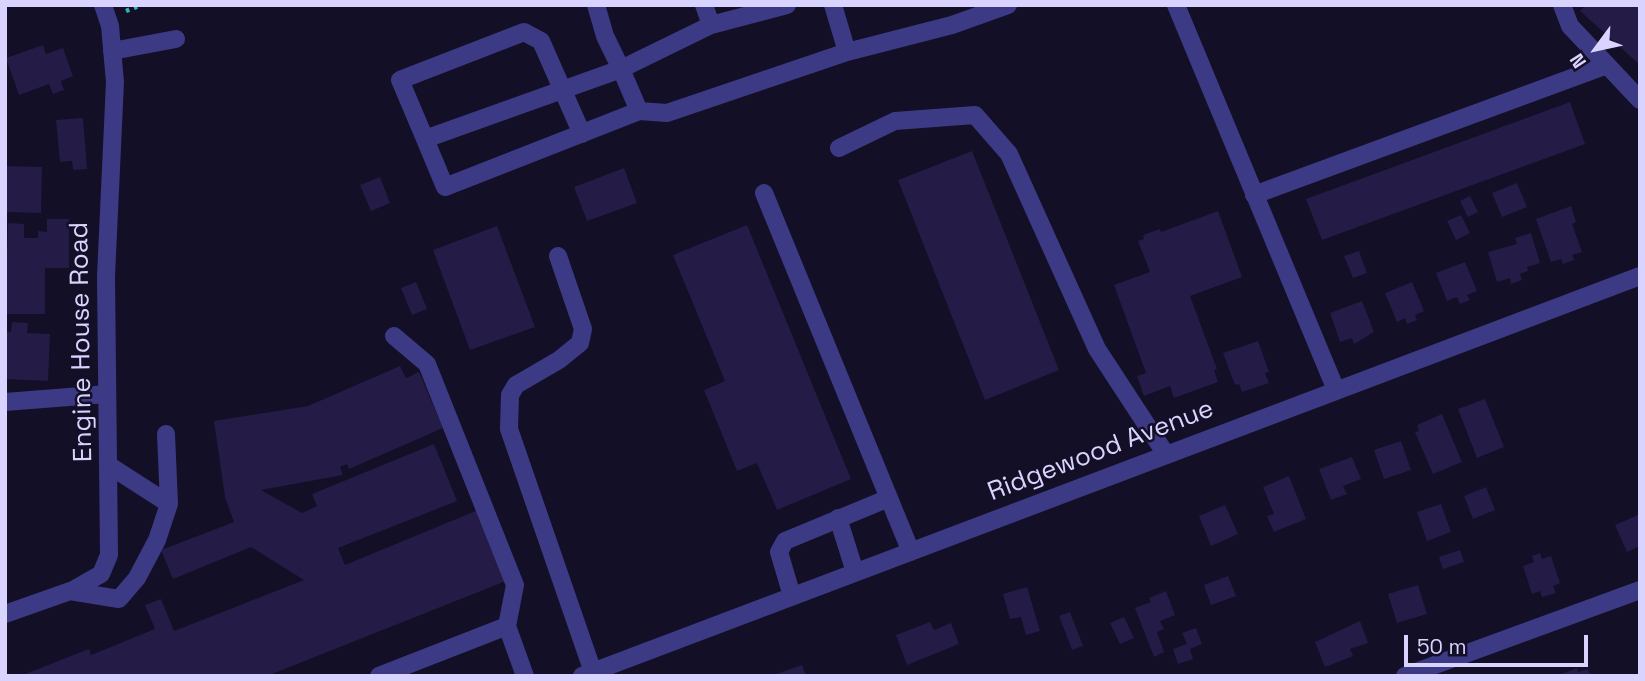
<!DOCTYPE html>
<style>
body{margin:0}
#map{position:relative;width:1645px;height:681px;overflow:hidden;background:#130f26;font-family:"Space Grotesk",sans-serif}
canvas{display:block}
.frame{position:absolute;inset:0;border:7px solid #d9d4ff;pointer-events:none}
.north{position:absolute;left:1561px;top:14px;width:70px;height:70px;-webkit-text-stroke:5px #130f26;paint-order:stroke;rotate:237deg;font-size:19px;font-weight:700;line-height:28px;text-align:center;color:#d9d4ff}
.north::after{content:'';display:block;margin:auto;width:24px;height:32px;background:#d9d4ff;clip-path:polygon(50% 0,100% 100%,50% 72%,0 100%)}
.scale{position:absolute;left:1404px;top:635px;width:184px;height:32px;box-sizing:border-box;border:4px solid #d9d4ff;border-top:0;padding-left:9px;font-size:21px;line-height:24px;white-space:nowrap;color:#d9d4ff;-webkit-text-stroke:5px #130f26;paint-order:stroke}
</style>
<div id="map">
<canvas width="1645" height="681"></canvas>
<div class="frame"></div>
<div class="north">N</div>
<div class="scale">50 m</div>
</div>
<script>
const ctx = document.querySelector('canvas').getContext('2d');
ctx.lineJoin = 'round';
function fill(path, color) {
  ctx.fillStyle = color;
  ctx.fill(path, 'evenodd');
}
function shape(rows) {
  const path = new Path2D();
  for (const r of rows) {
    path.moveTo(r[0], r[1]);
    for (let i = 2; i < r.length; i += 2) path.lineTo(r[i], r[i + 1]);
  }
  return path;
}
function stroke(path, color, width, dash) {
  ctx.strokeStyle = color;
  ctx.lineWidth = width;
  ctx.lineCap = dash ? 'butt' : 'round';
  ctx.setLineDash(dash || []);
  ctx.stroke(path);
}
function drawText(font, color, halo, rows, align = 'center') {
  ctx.font = font + ' "Space Grotesk",sans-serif';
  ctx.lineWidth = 5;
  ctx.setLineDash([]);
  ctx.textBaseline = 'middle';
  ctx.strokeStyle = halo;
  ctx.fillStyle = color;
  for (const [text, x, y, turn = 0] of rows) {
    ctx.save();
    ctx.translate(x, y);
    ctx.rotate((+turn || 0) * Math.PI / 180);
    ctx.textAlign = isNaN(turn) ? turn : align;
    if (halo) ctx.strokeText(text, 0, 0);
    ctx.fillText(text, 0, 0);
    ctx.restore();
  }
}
fill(shape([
 [1586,5,1640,5,1640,65,1580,11],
 [43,45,46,54,63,48,73,76,61,81,64,90,53,94,49,84,19,95,6,58],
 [1570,102,1585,144,1322,240,1306,199],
 [83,118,87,169,73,170,72,161,60,162,56,120],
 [972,151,1059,370,985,400,898,180],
 [5,166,42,167,41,213,5,212],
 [624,168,637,203,587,221,574,187],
 [380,177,390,203,371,211,360,185],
 [1517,183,1527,207,1502,217,1492,193],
 [1470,196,1478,212,1468,217,1460,201],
 [1571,206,1576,222,1572,224,1582,252,1572,255,1574,260,1563,264,1561,259,1551,262,1536,219],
 [1218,211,1242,277,1190,296,1217,369,1214,370,1218,382,1174,398,1170,386,1144,396,1137,376,1146,373,1114,285,1150,272,1138,241,1144,239,1143,235,1160,229,1161,232],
 [1461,215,1470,233,1456,240,1447,221],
 [47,219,69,219,69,268,45,268,45,314,5,314,8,223,24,224,24,238,38,238,38,231,47,232],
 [747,225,851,479,777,510,757,463,737,471,704,390,725,381,673,255],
 [497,226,535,327,470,350,433,250],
 [1531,233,1540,263,1527,267,1528,271,1520,274,1522,280,1511,284,1510,278,1497,282,1488,252,1517,244,1515,238],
 [1359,251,1367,273,1353,278,1344,256],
 [1465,262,1477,291,1467,295,1470,300,1460,304,1457,297,1447,301,1436,273],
 [416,282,427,309,412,315,401,288],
 [1412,282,1424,311,1415,315,1417,320,1407,324,1405,318,1397,322,1385,293],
 [1362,301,1374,332,1354,344,1352,338,1340,342,1330,313],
 [12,322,28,323,27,333,50,334,48,381,5,379,5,342,6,332,11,332],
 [1258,341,1269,372,1265,373,1269,383,1242,392,1239,384,1235,385,1223,353],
 [400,366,406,378,419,372,443,428,349,469,347,464,340,467,343,475,261,490,302,513,317,506,312,494,434,444,457,501,338,548,345,565,478,510,506,581,267,676,20,676,89,649,91,655,155,629,145,605,161,599,174,631,304,580,251,547,173,579,161,550,234,522,225,497,214,421,308,406],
 [1485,399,1504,447,1477,458,1458,409],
 [1442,414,1462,462,1433,474,1415,432,1419,431,1417,425],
 [1401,441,1411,470,1384,479,1374,450],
 [1352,457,1361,479,1343,486,1347,494,1331,500,1319,469],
 [1289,476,1306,519,1274,532,1267,516,1274,514,1263,487],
 [1486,487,1495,510,1473,519,1464,496],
 [1441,504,1451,532,1427,541,1417,512],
 [1225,505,1238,534,1211,546,1199,516],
 [1640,514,1640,546,1627,552,1615,525],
 [1460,550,1464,562,1443,569,1439,557],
 [1540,553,1542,559,1551,556,1560,583,1553,586,1556,593,1542,597,1540,591,1532,594,1523,566,1534,562,1532,556],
 [1228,576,1236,596,1211,605,1204,585],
 [1418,585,1427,614,1397,623,1388,594],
 [1027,587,1040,631,1026,635,1021,617,1010,619,1003,594],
 [1166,591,1175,615,1160,621,1164,629,1157,632,1164,652,1154,657,1135,608,1151,602,1149,598],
 [1070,612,1083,646,1072,650,1059,616],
 [1124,617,1134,638,1120,644,1110,623],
 [1360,621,1368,643,1350,649,1353,656,1325,667,1315,642],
 [930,622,934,630,951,623,959,644,907,665,896,635],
 [1196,628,1202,644,1190,649,1193,659,1178,664,1173,649,1187,644,1182,633],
 [802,665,806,676,773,676,773,675],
 [1577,668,1578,672,1588,669,1591,676,1557,676]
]), '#241b47');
stroke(shape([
 [126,11,141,5]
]), '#2fb8b0', 4.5, [3.5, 5]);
stroke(shape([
 [596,5,605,36,621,69,425,139,445,187,639,111],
 [704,5,711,25],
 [787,5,711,25,621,69,639,111,667,113,847,52,952,25,1008,5],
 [833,5,847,52],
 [1176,5,1336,390],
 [112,51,176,39],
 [1607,65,1640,100],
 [425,139,400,80,524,32,541,41,582,134],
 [839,148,895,121,975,115,1009,154,1097,349,1165,453],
 [764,193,911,552],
 [1254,195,1607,65,1570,26,1562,5],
 [558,256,583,329,580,343,559,360,516,385,510,395,509,429,593,672],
 [394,336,427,364,515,585,507,626,525,676],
 [5,402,107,394],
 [110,466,169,504],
 [838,518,855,572],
 [70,591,119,599,137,578,157,540,169,504,166,434],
 [792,596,779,552,785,541,889,498],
 [5,614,73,590,101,574,109,555,106,276,115,82,110,26,103,5],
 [379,676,507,626],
 [582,676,1640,276],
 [1405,676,1640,590]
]), '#3d3a85', 18);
drawText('26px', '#d9d4ff', '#130f26', [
 ["Engine House Road",82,342,-91],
 ["Ridgewood Avenue",1101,451,-21]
]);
</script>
